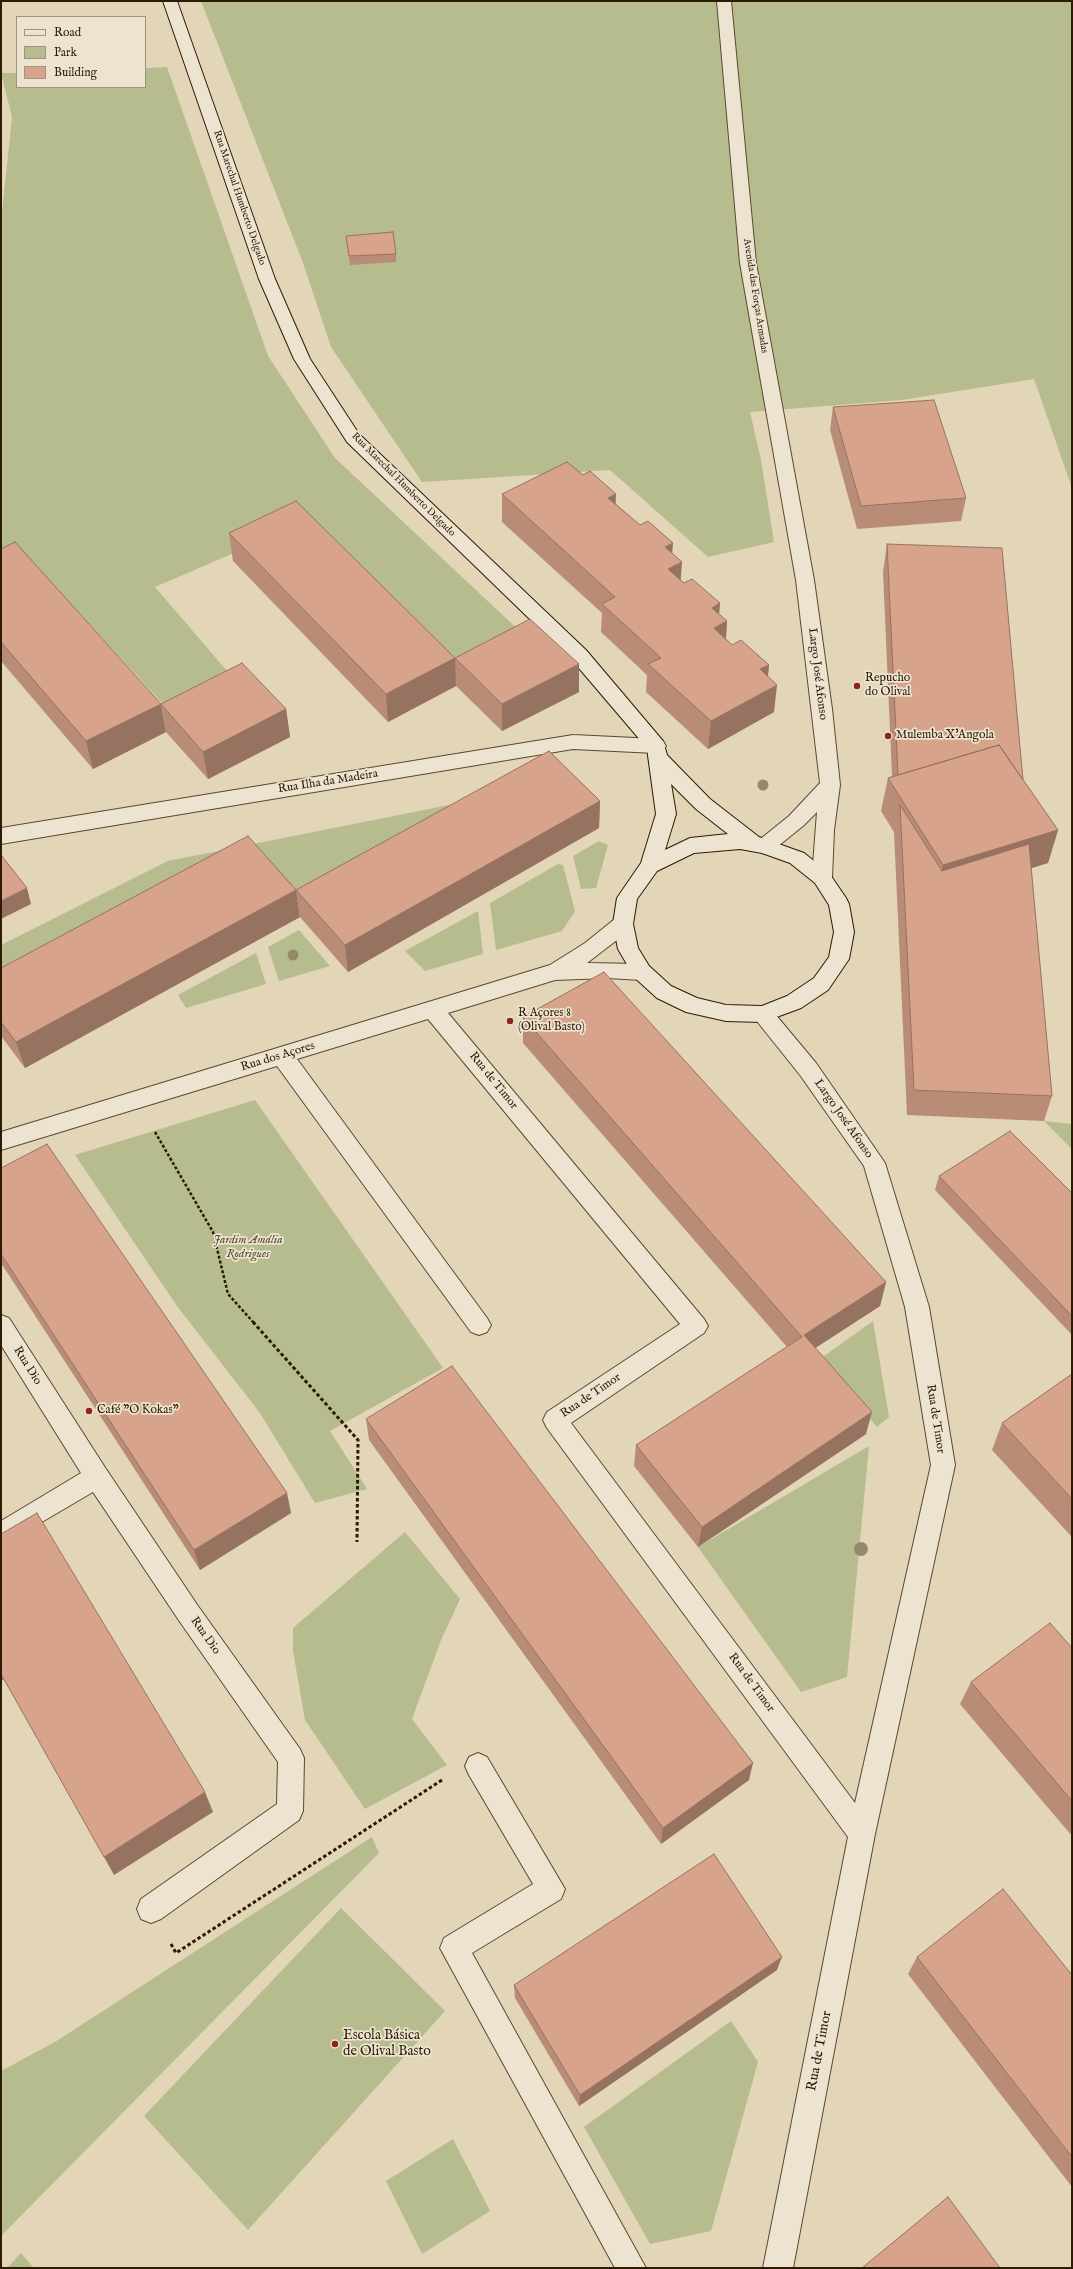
<!DOCTYPE html>
<meta charset="utf-8">
<style>
body{margin:0}
#map{position:relative;width:1073px;height:2269px;overflow:hidden;background:#e2d5b8;font-family:"IM FELL English",serif}
canvas{display:block}
.frame{position:absolute;inset:0;border:2px solid #2d1a03;pointer-events:none}
.legend{position:absolute;left:16px;top:16px;width:130px;height:72px;box-sizing:border-box;background:#ece4d1;border:1px solid #a0937f;margin:0;padding:5px 7px;list-style:none;font-size:12px;color:#2d1a03}
.legend li{display:flex;align-items:center;gap:8px;height:20px}
.legend b{width:20px;border:1px solid #a0937f}
</style>
<div id="map">
<canvas width="1073" height="2269"></canvas>
<div class="frame"></div>
<ul class="legend">
<li><b style="height:5px;background:#ece4d1"></b>Road</li>
<li><b style="height:11px;background:#b6bc8d"></b>Park</li>
<li><b style="height:11px;background:#d7a38a"></b>Building</li>
</ul>
</div>
<script>
const ctx = document.querySelector('canvas').getContext('2d');
ctx.lineJoin = 'round';
function fill(path, color) {
  ctx.fillStyle = color;
  ctx.fill(path, 'evenodd');
}
function shape(rows) {
  const path = new Path2D();
  for (const r of rows) {
    path.moveTo(r[0], r[1]);
    for (let i = 2; i < r.length; i += 2) path.lineTo(r[i], r[i + 1]);
  }
  return path;
}
function stroke(path, color, width, dash) {
  ctx.strokeStyle = color;
  ctx.lineWidth = width;
  ctx.lineCap = dash ? 'butt' : 'round';
  ctx.setLineDash(dash || []);
  ctx.stroke(path);
}
function drawText(font, color, halo, rows, align = 'center') {
  ctx.font = font + ' "IM FELL English",serif';
  ctx.lineWidth = 3.5;
  ctx.setLineDash([]);
  ctx.textBaseline = 'middle';
  ctx.strokeStyle = halo;
  ctx.fillStyle = color;
  for (const [text, x, y, turn = 0] of rows) {
    ctx.save();
    ctx.translate(x, y);
    ctx.rotate((+turn || 0) * Math.PI / 180);
    ctx.textAlign = isNaN(turn) ? turn : align;
    if (halo) ctx.strokeText(text, 0, 0);
    ctx.fillText(text, 0, 0);
    ctx.restore();
  }
}
fill(shape([
 [201,1,1072,1,1072,488,1034,379,902,400,750,412,761,460,774,542,708,557,610,470,422,482,331,347,303,263],
 [167,67,268,356,335,458,525,636,466,667,306,522,155,587,240,686,175,717,29,559,1,563,1,223,12,117,1,73,17,73,17,87,145,87,145,68],
 [479,799,295,901,1,986,1,945,168,861],
 [599,841,608,845,596,888,581,889,573,856],
 [558,864,563,865,575,911,562,931,496,950,490,903],
 [478,911,483,954,425,971,405,951],
 [299,930,330,966,279,981,268,947],
 [256,953,266,984,186,1008,178,995],
 [255,1100,443,1368,330,1431,367,1489,315,1503,260,1413,177,1306,75,1155],
 [1044,1121,1072,1124,1072,1149],
 [873,1321,889,1417,877,1427,820,1359],
 [869,1446,847,1677,801,1692,698,1547],
 [405,1532,460,1599,441,1640,412,1719,447,1765,365,1809,305,1720,293,1651,293,1628],
 [372,1837,379,1853,1,2236,1,2071,55,2042],
 [341,1908,445,2011,248,2230,144,2116],
 [731,2021,758,2062,711,2231,650,2244,584,2127],
 [453,2139,490,2211,422,2254,386,2181],
 [21,2253,34,2268,7,2268]
]), '#b6bc8d');
const lane = shape([
 [478,1753,487,1757,565,1889,561,1899,472,1953,646,2268,615,2268,440,1948,444,1938,533,1884,469,1775,465,1766,469,1757,478,1753]
]);
const street = shape([
 [717,1,731,1,756,263,814,580,832,709,840,785,834,830,832,878,829,883,822,886,815,883,812,878,817,812,803,826,772,851,765,854,758,851,755,846,758,841,789,816,820,783,796,580,740,263,717,1],
 [573,735,656,739,663,741,666,746,663,751,656,753,573,749,1,844,1,828,573,735],
 [623,916,630,918,633,924,630,930,587,963,642,964,649,966,652,972,649,978,642,980,607,978,555,980,448,1013,704,1319,708,1326,704,1333,571,1423,855,1803,931,1465,905,1307,864,1166,800,1075,756,1020,752,1014,756,1008,763,1006,770,1008,816,1063,885,1163,929,1307,955,1465,875,1834,793,2268,763,2268,848,1837,547,1428,543,1420,547,1412,680,1324,428,1019,297,1059,487,1318,491,1325,487,1332,479,1335,471,1332,277,1066,1,1150,1,1132,550,965,585,943,616,918,623,916],
 [1,1315,9,1318,106,1469,198,1606,300,1749,304,1758,303,1811,299,1820,161,1919,151,1923,141,1919,137,1909,141,1899,277,1804,278,1762,180,1622,93,1492,1,1546,1,1521,81,1473,1,1345,1,1315]
]);
const secondary = shape([
 [163,1,177,1,275,279,310,359,359,434,586,650,663,741,667,755,710,799,759,837,804,853,829,873,846,898,849,904,854,932,849,959,828,990,801,1008,763,1022,726,1021,686,1012,657,998,635,978,618,949,613,924,617,898,641,863,656,814,647,748,572,660,347,442,294,359,259,279,163,1],
 [671,784,696,809,728,834,690,838,665,850,676,814,671,784],
 [740,849,762,853,790,863,815,883,829,905,834,932,829,957,814,978,787,996,762,1006,726,1005,697,998,671,986,649,966,638,948,633,924,637,899,657,871,694,853,740,849]
]);
stroke(lane, '#5a4930', 2);
stroke(street, '#5a4930', 2);
stroke(secondary, '#2d1a03', 2);
stroke(shape([
 [155,1132,213,1232,228,1294,254,1323]
]), '#2d1a03', 2.5, [3, 2]);
stroke(shape([
 [253,1322,358,1440,357,1542],
 [171,1944,176,1953,442,1780]
]), '#2d1a03', 3, [3.5, 2.5]);
fill(lane, '#ece4d1');
fill(street, '#ece4d1');
fill(secondary, '#ece4d1');
ctx.fillStyle = '#95896b';
for (const [x, y, r] of [
 [763,785,5.5],
 [293,955,5.5],
 [861,1549,7]
]) {
  ctx.beginPath();
  ctx.arc(x, y, r, 0, 2 * Math.PI);
  ctx.fill();
}
fill(shape([
 [346,236,396,254,396,262,350,265],
 [833,407,966,498,961,521,857,529,830,430],
 [502,494,616,504,672,553,680,580,684,583,720,603,719,614,727,621,726,639,732,645,769,665,768,676,774,712,708,749,646,692,647,675,601,632,602,613,502,522],
 [229,533,455,658,579,692,502,731,456,686,388,722,233,561],
 [887,544,1023,780,1058,830,1048,863,1031,868,1052,1096,1044,1121,907,1115,894,832,881,811,888,778,892,776,883,572],
 [1,549,166,732,93,769,1,661],
 [161,704,286,709,290,737,208,779,166,732],
 [600,801,599,828,348,972,300,917,296,890],
 [300,917,25,1068,1,1036,1,968],
 [523,1017,886,1282,880,1306,815,1348,866,1434,698,1547,634,1466,636,1445,787,1347,523,1043],
 [1,1168,291,1513,200,1570,1,1263],
 [939,1176,1072,1193,1072,1335,935,1190],
 [1072,1374,1072,1537,992,1450,1002,1423],
 [366,1419,749,1780,661,1844,369,1440],
 [1072,1648,1072,1836,960,1704,971,1682],
 [917,1957,1072,1975,1072,2187,908,1974],
 [777,1970,579,2106,515,1998,514,1985]
]), '#b98c77');
fill(shape([
 [616,494,615,523,608,498],
 [673,543,671,568,682,562,680,590,666,597,665,547],
 [720,603,718,626,727,621,725,649,711,656,712,608],
 [455,658,456,686,388,722,386,694],
 [579,664,579,692,502,731,502,704],
 [769,665,766,691,777,685,774,712,708,749,711,721,760,669],
 [161,704,166,732,93,769,86,741],
 [286,709,290,737,208,779,203,752],
 [600,801,599,828,348,972,345,945],
 [1058,830,1048,863,935,898,943,865],
 [27,888,31,904,1,919,1,901],
 [296,890,300,917,25,1068,16,1042],
 [886,1282,880,1306,800,1358,804,1335],
 [872,1412,866,1434,698,1547,702,1527],
 [287,1493,291,1513,200,1570,194,1550],
 [1,1674,4,1679,1,1681],
 [753,1763,749,1780,661,1844,663,1828],
 [205,1792,213,1812,114,1875,104,1857],
 [782,1957,777,1970,579,2106,580,2095]
]), '#967261');
const building = shape([
 [393,232,396,254,349,256,346,236,393,232],
 [934,400,966,498,861,506,833,407,934,400],
 [567,462,583,475,590,471,616,494,608,498,640,525,648,521,673,543,665,547,682,562,668,569,684,583,692,579,720,603,712,608,727,621,714,628,732,645,741,640,769,665,760,669,777,685,711,721,648,664,661,658,602,604,615,597,502,494,567,462],
 [296,501,455,658,386,694,229,533,296,501],
 [15,542,161,704,86,741,1,642,1,549,15,542],
 [887,544,1002,548,1023,780,999,745,898,775,887,544],
 [530,619,579,664,502,704,455,658,530,619],
 [242,663,286,709,203,752,161,704,242,663],
 [999,745,1058,830,943,865,888,778,999,745],
 [549,751,600,801,345,945,296,890,549,751],
 [900,805,942,871,1029,844,1052,1096,914,1090,900,805],
 [248,836,296,890,16,1042,1,1022,1,968,248,836],
 [1,855,27,888,1,901,1,855],
 [604,972,886,1282,804,1335,872,1412,702,1527,636,1445,802,1337,523,1017,604,972],
 [1010,1131,1072,1193,1072,1316,939,1176,1010,1131],
 [47,1144,287,1493,194,1550,1,1254,1,1168,47,1144],
 [452,1366,753,1763,663,1828,366,1419,452,1366],
 [1072,1374,1072,1499,1002,1423,1072,1374],
 [37,1513,205,1792,104,1857,1,1674,1,1534,37,1513],
 [1050,1623,1072,1648,1072,1801,971,1682,1050,1623],
 [714,1854,782,1957,580,2095,514,1985,714,1854],
 [1003,1889,1072,1975,1072,2157,917,1957,1003,1889],
 [948,2197,1000,2268,862,2268,948,2197]
]);
fill(building, '#d7a38a');
stroke(building, '#967261', 1);
for (const [x, y, r, color] of [
 [857,686,4,"#8f2418"],
 [888,736,4,"#8f2418"],
 [510,1021,4,"#8f2418"],
 [89,1411,4,"#8f2418"],
 [335,2044,4,"#8f2418"]
]) {
  const dot = new Path2D();
  dot.arc(x, y, r, 0, 2 * Math.PI);
  ctx.fillStyle = color;
  ctx.fill(dot);
  stroke(dot, '#ece4d1', 1.5);
}
drawText('10px', '#2d1a03', '#ece4d1', [
 ["Rua Marechal Humberto Delgado",239,198,71],
 ["Avenida das Forças Armadas",755,296,81],
 ["Rua Marechal Humberto Delgado",403,485,45]
]);
drawText('12px', '#2d1a03', '#ece4d1', [
 ["Largo José Afonso",817,674,83],
 ["Rua Ilha da Madeira",328,782,-9],
 ["Rua dos Açores",278,1057,-17],
 ["Rua de Timor",493,1081,51],
 ["Largo José Afonso",843,1119,55],
 ["Rua Dio",27,1366,58],
 ["Rua de Timor",591,1396,-34],
 ["Rua de Timor",935,1419,81],
 ["Rua Dio",205,1636,55],
 ["Rua de Timor",751,1683,54]
]);
drawText('12px', '#2d1a03', '#ece4d1', [
 ["Repucho",865,679],
 ["do Olival",865,693],
 ["Mulemba X'Angola",896,736],
 ["R Açores 8",518,1014],
 ["(Olival Basto)",518,1028],
 ["Café \"O Kokas\"",97,1411]
], 'left');
drawText('italic 12px', '#564b2c', '#ece4d1', [
 ["Jardim Amália",248,1241],
 ["Rodrigues",248,1255]
]);
drawText('14px', '#2d1a03', '#ece4d1', [
 ["Escola Básica",343,2036],
 ["de Olival Basto",343,2052]
], 'left');
drawText('14px', '#2d1a03', '#ece4d1', [
 ["Rua de Timor",820,2051,-79]
]);
</script>
